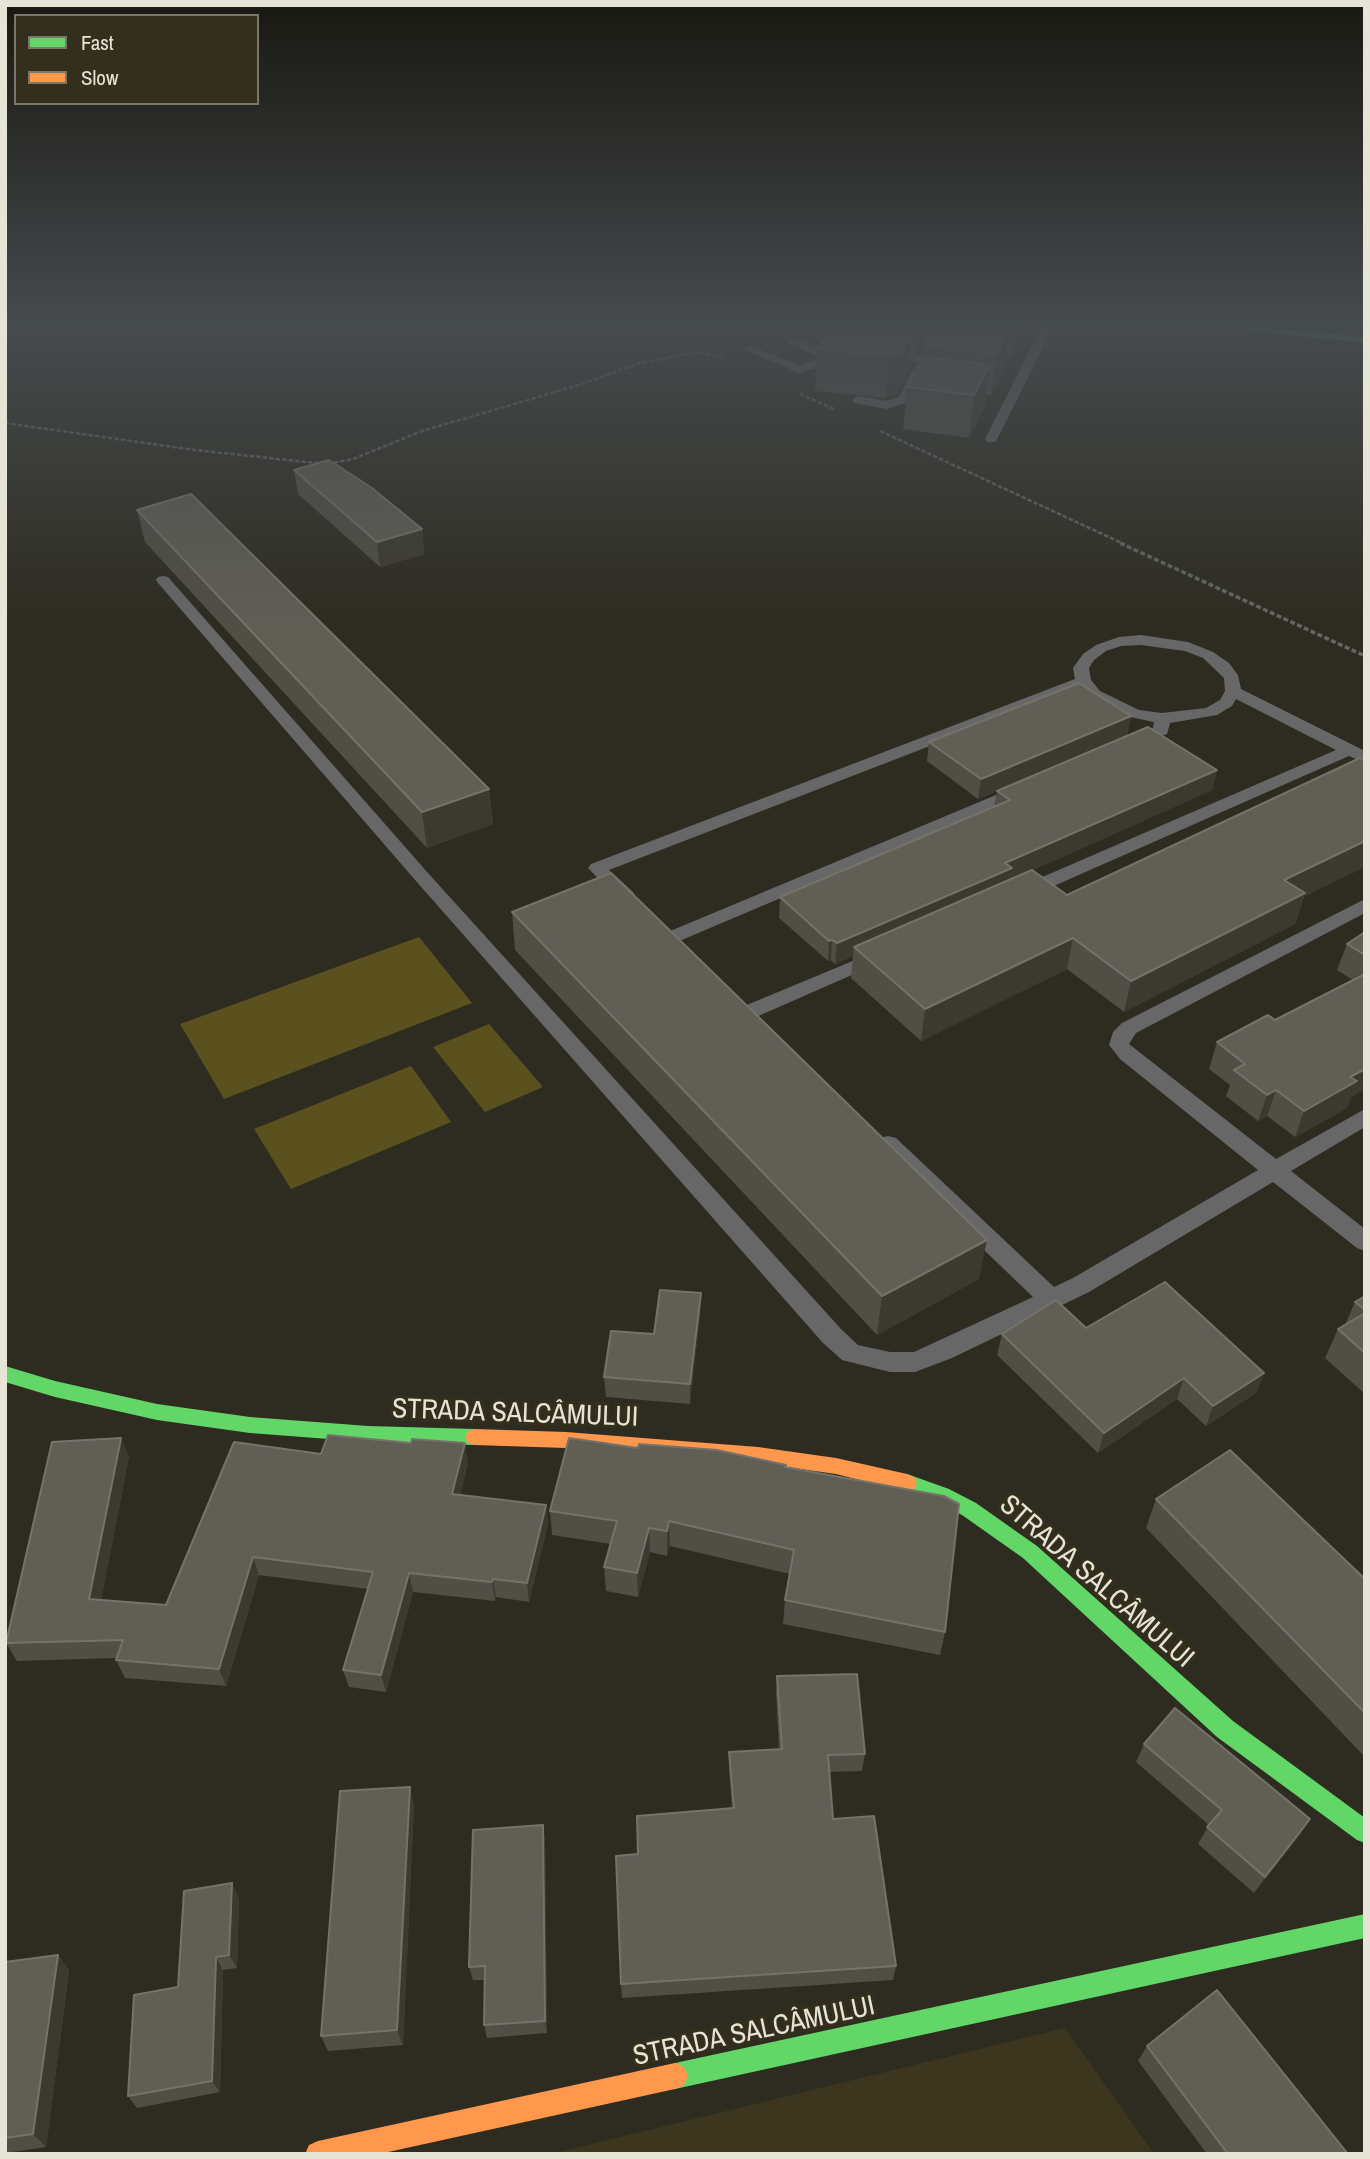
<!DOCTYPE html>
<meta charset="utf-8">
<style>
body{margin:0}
#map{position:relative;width:1370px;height:2159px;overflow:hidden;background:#2e2c21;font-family:"Archivo Narrow",sans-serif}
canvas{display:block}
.frame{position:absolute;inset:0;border:7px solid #e6e3d7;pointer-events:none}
.legend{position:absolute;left:14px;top:14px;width:245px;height:91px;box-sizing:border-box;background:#332f1c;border:2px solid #7b7767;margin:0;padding:9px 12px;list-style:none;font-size:21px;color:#e6e3d7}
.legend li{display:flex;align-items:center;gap:14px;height:35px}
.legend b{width:35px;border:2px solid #7b7767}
</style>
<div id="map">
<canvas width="1370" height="2159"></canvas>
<div class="frame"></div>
<ul class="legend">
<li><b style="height:9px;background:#63d668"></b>Fast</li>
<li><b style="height:9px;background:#ff974d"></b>Slow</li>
</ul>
</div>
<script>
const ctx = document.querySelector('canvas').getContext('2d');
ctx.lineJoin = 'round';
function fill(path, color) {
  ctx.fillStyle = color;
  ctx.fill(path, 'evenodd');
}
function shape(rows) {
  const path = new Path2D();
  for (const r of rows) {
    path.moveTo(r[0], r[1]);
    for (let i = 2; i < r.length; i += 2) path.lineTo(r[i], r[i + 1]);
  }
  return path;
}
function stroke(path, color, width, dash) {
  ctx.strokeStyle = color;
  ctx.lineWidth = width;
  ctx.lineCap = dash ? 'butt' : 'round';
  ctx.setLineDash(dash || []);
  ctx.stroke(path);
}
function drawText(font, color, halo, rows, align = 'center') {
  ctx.font = font + ' "Archivo Narrow",sans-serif';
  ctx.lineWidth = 7;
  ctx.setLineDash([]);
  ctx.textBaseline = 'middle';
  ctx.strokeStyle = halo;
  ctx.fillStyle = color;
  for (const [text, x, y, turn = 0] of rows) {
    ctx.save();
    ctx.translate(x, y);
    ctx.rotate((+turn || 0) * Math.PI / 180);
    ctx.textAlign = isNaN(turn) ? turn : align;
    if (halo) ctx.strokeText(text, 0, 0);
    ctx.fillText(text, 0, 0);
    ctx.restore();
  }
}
fill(shape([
 [1065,2028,1154,2154,551,2154]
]), '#3b361d');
fill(shape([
 [419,937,472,1003,224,1099,180,1024],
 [489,1024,543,1087,485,1112,433,1047],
 [411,1066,451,1122,291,1189,254,1129]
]), '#5b511f');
stroke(shape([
 [800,394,834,409],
 [5,423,195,450,316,463,337,462,353,459,422,431,579,385,640,363,699,352,722,358],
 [880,431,1124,544]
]), '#656563', 2.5, [4.5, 2]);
stroke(shape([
 [1120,543,1365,656]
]), '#656563', 3.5, [5, 2.5]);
fill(shape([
 [944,324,955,324,925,369,908,402,887,409,854,403,852,400,858,396,886,401,899,397,913,369,944,324],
 [1043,324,1055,324,997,439,995,442,987,442,985,439,1043,324],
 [788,339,796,339,850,360,844,363,832,362,799,373,741,348,751,346,799,365,821,358,788,343,788,339],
 [163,576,168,577,428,873,841,1329,858,1345,890,1352,914,1352,1033,1297,880,1150,877,1144,880,1138,888,1136,896,1138,1054,1287,1073,1278,1258,1170,1120,1059,1109,1045,1113,1032,1122,1023,1365,899,1365,913,1136,1033,1129,1044,1276,1159,1365,1109,1365,1127,1291,1171,1365,1229,1365,1251,1357,1248,1273,1182,1089,1292,952,1358,915,1372,890,1372,842,1360,823,1343,416,881,158,583,156,580,158,577,163,576],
 [1141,635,1188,642,1213,652,1229,663,1238,675,1241,689,1365,751,1365,763,1349,756,1031,896,1017,896,1015,892,1017,888,1336,750,1236,699,1232,706,1217,715,1170,723,1167,734,1130,749,1122,744,1124,740,1153,728,1154,722,1130,717,1106,708,1088,697,1080,688,609,870,633,892,635,896,633,900,619,900,588,868,591,864,1075,679,1073,668,1083,654,1096,645,1119,637,1141,635],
 [1141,645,1185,651,1203,658,1224,678,1225,691,1220,700,1206,708,1162,713,1139,710,1100,691,1091,680,1089,668,1094,660,1106,651,1121,646,1141,645],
 [1020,785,1029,790,1026,794,677,942,663,942,660,938,663,934,1020,785],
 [879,950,886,952,889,956,886,960,756,1017,742,1017,739,1012,742,1007,879,950]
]), '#676768');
fill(shape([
 [1201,324,1229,324,1365,337,1365,343,1205,326,1201,324],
 [5,1366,55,1381,157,1404,250,1417,368,1426,475,1429,482,1431,485,1437,482,1443,475,1445,368,1442,250,1433,157,1420,55,1397,5,1382,5,1366],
 [907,1474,949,1489,976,1503,1037,1546,1233,1721,1365,1818,1365,1843,1357,1840,1217,1737,1023,1558,962,1515,936,1501,900,1489,897,1483,900,1477,907,1474],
 [1365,1914,1365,1938,675,2089,666,2085,662,2076,666,2067,675,2063,1365,1914]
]), '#63d668');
fill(shape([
 [475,1429,566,1432,758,1447,836,1458,907,1474,914,1477,917,1483,914,1489,907,1492,836,1474,758,1463,566,1448,475,1445,468,1443,465,1437,468,1431,475,1429],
 [675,2063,684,2067,688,2076,684,2085,675,2089,379,2154,305,2154,309,2145,318,2141,675,2063]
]), '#ff974d');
fill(shape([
 [839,324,932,324,932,330,935,324,1027,324,1026,328,1010,358,1006,357,1004,370,991,395,986,395,985,407,969,438,903,429,907,387,914,375,915,362,909,362,908,374,897,395,886,398,815,391,817,349],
 [294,470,422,529,424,554,380,567,298,494],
 [137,510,489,789,493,824,427,848,145,542],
 [1131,716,1127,736,1217,770,1212,790,1011,880,1067,895,1304,897,1295,924,1124,1012,1067,969,921,1041,851,978,853,956,835,964,831,960,828,961,779,918,780,897,994,807,997,791,978,799,927,761,929,742],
 [512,912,979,1279,877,1335,515,950],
 [1365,932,1365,1089,1351,1097,1347,1108,1295,1137,1267,1116,1258,1121,1226,1096,1230,1085,1209,1069,1217,1042,1275,1020,1353,980,1337,970,1347,944],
 [1365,1296,1365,1394,1325,1358,1338,1329,1345,1325,1355,1302],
 [700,1314,690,1404,606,1397,604,1377,654,1334],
 [1086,1328,1264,1373,1256,1393,1206,1426,1177,1399,1098,1453,997,1355,1002,1334],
 [121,1438,129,1457,101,1600,166,1605,321,1454,468,1463,460,1495,546,1505,548,1524,529,1602,496,1597,495,1601,413,1592,386,1692,349,1687,343,1670,368,1589,259,1575,226,1686,125,1678,116,1660,117,1658,17,1661,6,1643],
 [638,1448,785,1467,945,1632,940,1655,783,1624,785,1600,790,1574,670,1546,667,1556,650,1552,638,1597,606,1591,604,1567,611,1544,552,1535,550,1511],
 [1156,1499,1365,1579,1365,1755,1364,1756,1146,1528],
 [777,1676,865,1754,862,1771,829,1772,833,1819,896,1966,893,1980,622,1998,621,1984,638,1854,732,1808,729,1768,729,1752,779,1749,776,1693],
 [1144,1744,1299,1836,1254,1893,1198,1844,1209,1825,1136,1762],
 [414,1804,403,2045,328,2051,321,2036],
 [543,1825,545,1840,547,2033,487,2038,484,2025,485,1980,473,1980,469,1967],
 [239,1898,237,1968,223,1970,220,2092,137,2108,128,2096,178,1987],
 [58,1955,69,1971,46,2147,5,2153,5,1962],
 [1147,2046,1348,2154,1207,2154,1138,2061]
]), '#504e45');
fill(shape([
 [918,324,932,324,931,339,923,344,923,351,916,360,915,360,915,362],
 [1015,324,1027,324,1026,328,1010,358],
 [1010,329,1004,370,991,395,996,354],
 [912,333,908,374,897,395,886,398,889,356],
 [990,365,985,407,969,438,974,395],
 [422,529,424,554,380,567,377,542],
 [1131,716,1127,736,978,799,981,779],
 [1217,770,1212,790,1011,880,854,947,853,956,835,964,837,943,1005,863],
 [489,789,493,824,427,848,422,812],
 [1365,841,1365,867,1304,897,1295,924,1124,1012,1131,981,1284,880],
 [1073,938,1067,969,921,1041,925,1009],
 [832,940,831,960,828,961,829,941],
 [1365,1069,1365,1089,1351,1097,1347,1108,1295,1137,1304,1111,1350,1077],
 [1276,1090,1267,1116,1258,1121,1267,1095],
 [987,1240,979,1279,877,1335,882,1296],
 [701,1293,700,1314,690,1404,690,1384],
 [1264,1373,1256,1393,1206,1426,1213,1406],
 [1184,1378,1177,1399,1098,1453,1104,1433],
 [121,1438,129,1457,98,1617,89,1599],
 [465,1443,468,1463,455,1513,452,1494],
 [546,1505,548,1524,529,1602,527,1583],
 [669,1521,670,1546,667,1556,667,1531],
 [649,1528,650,1552,638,1597,637,1573],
 [253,1557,259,1575,226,1686,219,1669],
 [409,1573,413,1592,386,1692,381,1675],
 [493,1579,496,1597,495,1601,492,1582],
 [410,1787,414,1804,403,2045,397,2030],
 [1310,1819,1299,1836,1254,1893,1265,1877],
 [543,1825,545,1840,547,2033,545,2021],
 [232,1883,239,1898,237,1968,229,1955],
 [58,1955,69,1971,46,2147,33,2134],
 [216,1957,223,1970,220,2092,212,2081]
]), '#3c3a30');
const building = shape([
 [835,324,912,333,901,353,889,356,817,349,835,324],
 [935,324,970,324,1010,329,996,354,923,344,935,324],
 [917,356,990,365,974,395,907,387,923,360,915,360,917,356],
 [329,460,372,488,422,529,377,542,294,470,329,460],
 [191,494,489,789,422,812,137,510,191,494],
 [1079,683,1131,716,981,779,929,742,1079,683],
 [1148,727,1217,770,1005,863,1012,868,837,943,832,940,829,941,780,897,1010,800,997,791,1148,727],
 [1360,758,1365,761,1365,841,1284,880,1305,893,1131,981,1073,938,925,1009,854,947,1032,870,1067,895,1360,758],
 [611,873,987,1240,882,1296,512,912,611,873],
 [1365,932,1365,955,1347,944,1365,932],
 [1365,974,1365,1069,1350,1077,1357,1081,1304,1111,1276,1090,1267,1095,1234,1070,1245,1064,1217,1042,1268,1015,1275,1020,1365,974],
 [1165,1282,1264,1373,1213,1406,1184,1378,1104,1433,1002,1334,1056,1300,1086,1328,1165,1282],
 [660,1290,701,1293,690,1384,604,1377,611,1331,654,1334,660,1290],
 [1365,1296,1365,1310,1355,1302,1365,1296],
 [1365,1313,1365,1353,1338,1329,1365,1313],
 [328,1435,411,1443,412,1439,465,1443,452,1494,546,1505,527,1583,493,1579,492,1582,409,1573,381,1675,343,1670,373,1572,253,1557,219,1669,116,1660,123,1640,6,1643,52,1442,121,1438,89,1599,166,1605,234,1442,321,1454,328,1435],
 [569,1438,638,1448,639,1444,717,1450,786,1465,785,1467,944,1496,959,1504,945,1632,785,1600,794,1550,669,1521,667,1531,649,1528,637,1573,604,1567,617,1521,550,1511,569,1438],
 [1230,1450,1365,1579,1365,1713,1156,1499,1230,1450],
 [857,1674,865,1754,828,1755,833,1819,874,1816,896,1966,621,1984,616,1856,638,1854,637,1816,734,1808,729,1752,782,1749,777,1676,857,1674],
 [1175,1708,1310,1819,1265,1877,1207,1827,1222,1810,1144,1744,1175,1708],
 [410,1787,397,2030,321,2036,340,1791,410,1787],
 [543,1825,545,2021,484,2025,485,1966,469,1967,473,1830,543,1825],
 [232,1883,229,1955,216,1957,212,2081,128,2096,134,1995,178,1987,184,1891,232,1883],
 [58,1955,33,2134,5,2138,5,1962,58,1955],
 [1217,1990,1348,2154,1228,2154,1147,2046,1217,1990]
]);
fill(building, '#605e55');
stroke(building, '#757369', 2);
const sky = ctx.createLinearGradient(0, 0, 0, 626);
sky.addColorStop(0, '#191812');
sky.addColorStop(0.52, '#464b4e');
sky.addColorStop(1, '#464b4e00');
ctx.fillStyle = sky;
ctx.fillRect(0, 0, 1370, 626);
drawText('28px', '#e6e3d7', '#332f1c', [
 ["STRADA SALCÂMULUI",515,1414,2],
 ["STRADA SALCÂMULUI",1096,1582,41],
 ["STRADA SALCÂMULUI",754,2032,-12]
]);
</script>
